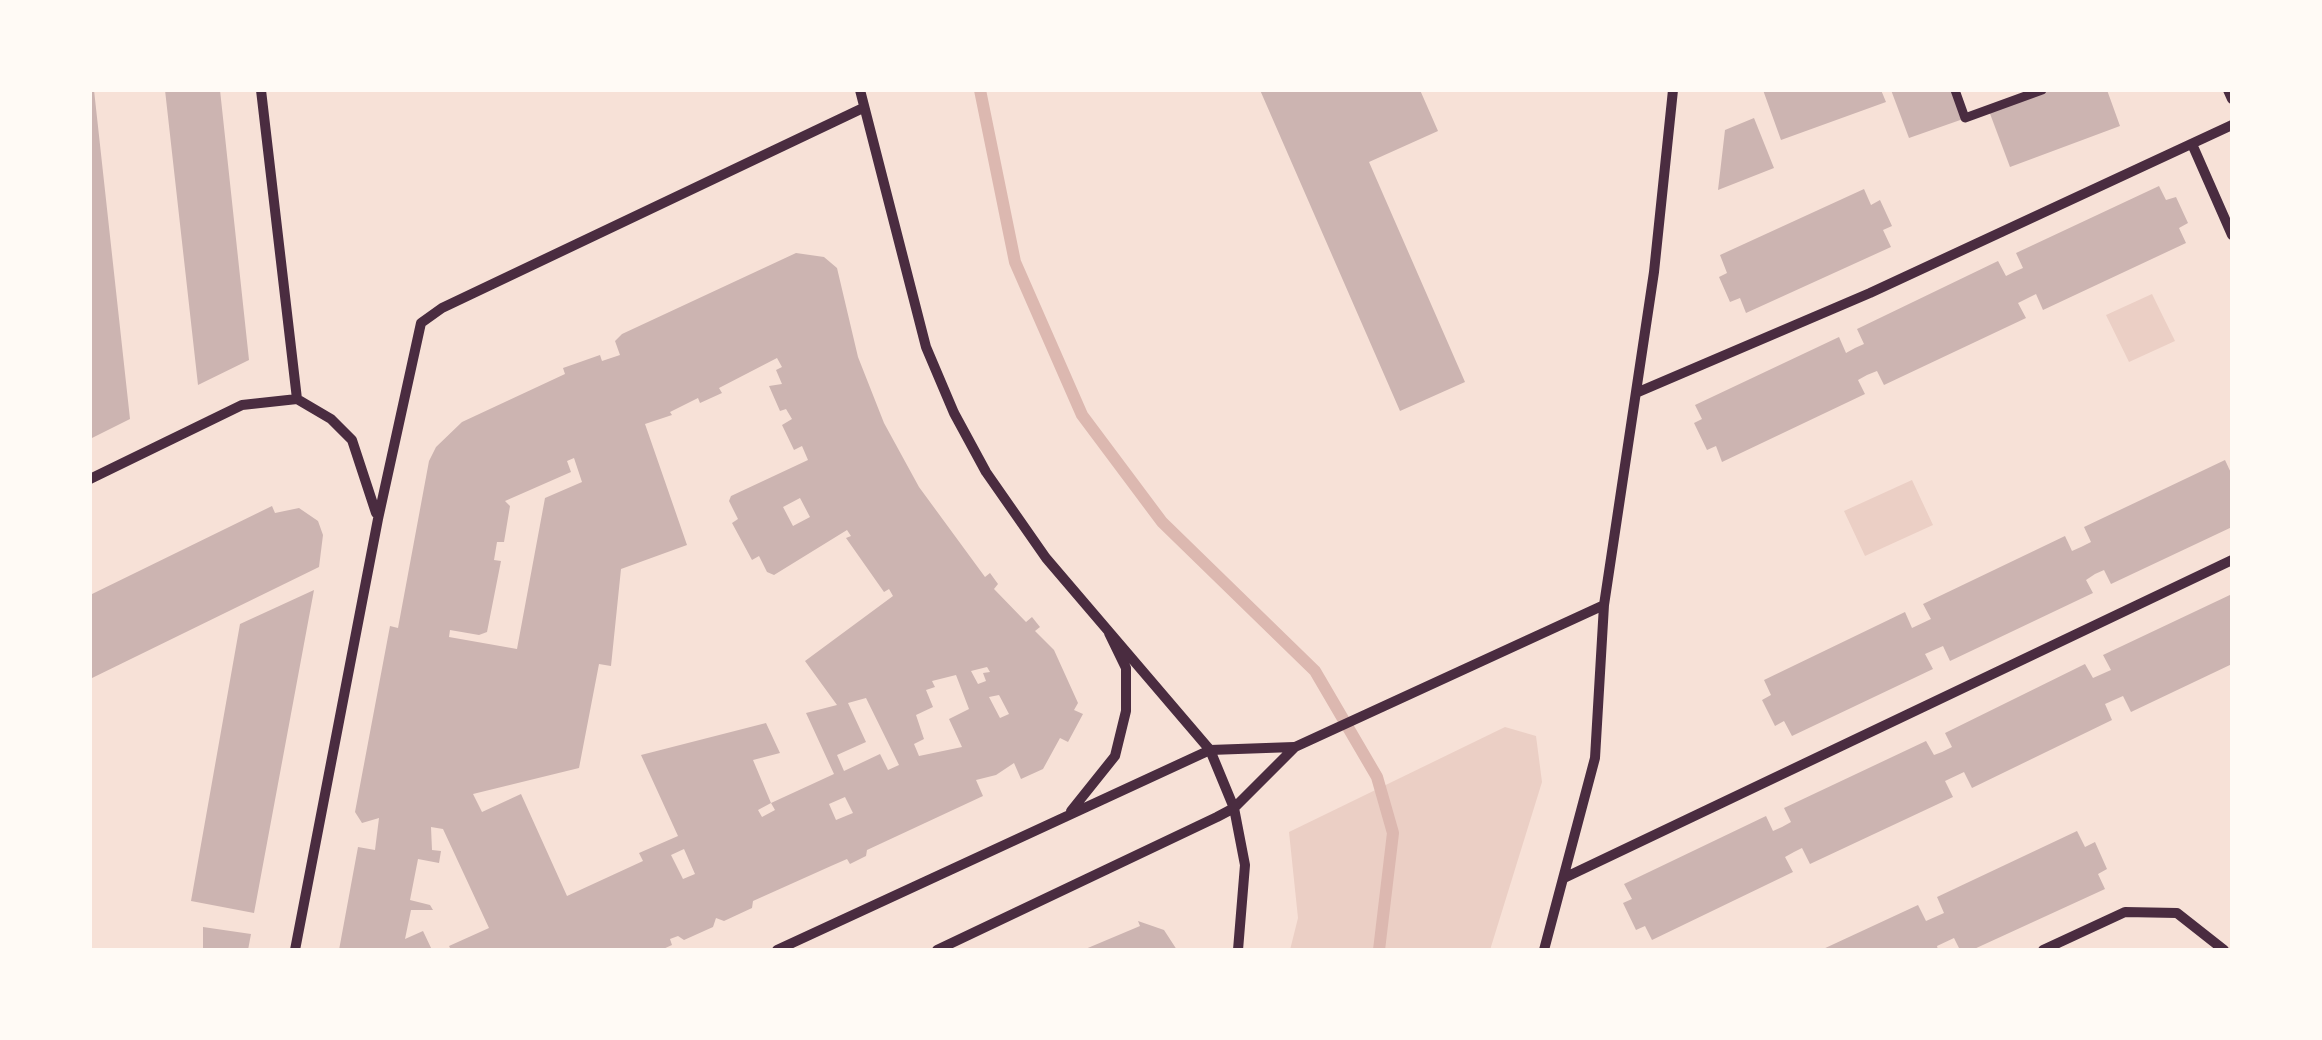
<!DOCTYPE html>
<style>
body{margin:0}
#map{position:relative;width:2322px;height:1040px;overflow:hidden;background:#f7e1d7;font-family:"Source Sans 3",sans-serif}
canvas{display:block}
.frame{position:absolute;inset:0;border:92px solid #fffaf5;pointer-events:none}
</style>
<div id="map">
<canvas width="2322" height="1040"></canvas>
<div class="frame"></div>
</div>
<script>
const g = document.querySelector('canvas').getContext('2d');
g.lineJoin = 'round';
function fill(path, color) { g.fillStyle = color; g.fill(path, 'evenodd'); }
const poly = rows => new Path2D(rows.map(r => 'M' + r).join(''));
function stroke(path, color, width, dash) { g.strokeStyle = color; g.lineWidth = width; g.lineCap = dash ? 'butt' : 'round'; g.setLineDash(dash || []); g.stroke(path); }
const green = poly([
 [2152,294,2175,341,2129,362,2106,315],
 [1912,480,1933,525,1865,556,1844,511],
 [1505,727,1536,736,1542,782,1490,950,1290,950,1298,918,1289,832]
]);
const stream = poly([
 [980,90,1015,262,1082,415,1162,522,1315,671,1377,777,1393,833,1379,950]
]);
const building = poly([
 [90,90,94,90,130,419,90,439],
 [165,90,220,90,249,360,198,385],
 [1260,90,1420,90,1438,131,1369,162,1465,382,1400,411],
 [1763,90,1881,90,1886,102,1781,140],
 [1891,90,1956,90,1966,118,1909,138],
 [2044,90,2107,90,2120,126,2010,167,1989,111],
 [1754,118,1774,168,1718,190,1725,130],
 [2159,186,2166,200,2176,197,2188,223,2179,228,2186,243,2043,310,2036,294,2018,303,2026,318,1884,385,1877,371,1867,375,1858,380,1865,394,1722,462,1716,446,1707,450,1694,423,1702,419,1695,405,1839,337,1846,353,1855,348,1864,344,1857,329,1998,261,2006,276,2014,272,2023,268,2016,253],
 [1864,189,1871,205,1880,200,1892,226,1883,230,1891,247,1746,313,1740,298,1730,302,1719,277,1727,273,1720,255],
 [796,253,824,257,837,268,858,357,884,423,919,487,985,577,990,573,998,584,994,589,1026,622,1032,617,1040,627,1035,631,1054,650,1078,703,1074,710,1083,714,1068,742,1060,738,1043,769,1021,779,1014,763,996,775,976,780,983,796,867,850,866,856,850,864,847,859,831,866,753,901,752,908,724,921,716,918,713,927,684,940,678,936,670,939,672,945,661,950,451,950,449,946,489,928,443,829,431,827,432,850,441,851,439,863,418,859,410,900,430,905,433,910,411,910,405,939,423,931,432,950,339,950,358,847,375,850,379,818,362,823,355,812,390,626,398,628,429,461,436,447,462,422,565,374,563,368,600,355,602,361,620,355,615,341,622,334],
 [777,358,782,367,776,370,782,384,769,386,780,411,786,409,792,419,782,425,794,450,802,446,808,460,731,496,729,501,738,519,732,523,752,560,759,556,767,572,774,575,847,530,851,536,846,538,884,592,889,589,893,596,805,661,837,705,806,713,834,774,771,803,775,810,762,817,758,810,771,803,753,760,780,753,766,723,641,755,678,836,639,853,643,861,567,896,521,794,482,812,473,794,579,768,599,664,611,666,621,569,687,545,645,424,672,415,670,412,698,398,700,403,722,393,719,388],
 [574,458,582,482,545,498,517,649,449,637,450,630,479,635,487,632,501,561,494,560,497,542,504,542,510,506,505,501,571,472,567,461],
 [800,498,810,517,793,526,783,507],
 [987,667,990,672,983,673,986,681,978,684,971,671],
 [956,675,969,709,949,719,962,747,919,756,914,744,924,739,916,715,933,707,926,690,935,687,932,681],
 [999,695,1009,714,1000,718,989,697],
 [866,698,899,765,888,770,880,754,844,771,837,755,866,742,848,703],
 [845,797,853,813,836,820,829,804],
 [684,849,695,874,683,879,671,855],
 [2225,460,2232,475,2232,527,2111,584,2104,570,2095,574,2086,580,2093,593,1950,661,1943,646,1925,654,1933,669,1792,736,1784,721,1775,726,1762,700,1771,695,1764,680,1905,612,1912,628,1931,619,1923,604,2065,536,2072,551,2081,547,2091,542,2084,527],
 [272,506,275,513,299,508,318,521,323,535,319,567,90,679,90,595],
 [314,590,254,913,191,901,240,624],
 [2232,594,2232,664,2131,712,2123,696,2105,704,2112,720,1972,788,1964,772,1945,781,1953,797,1810,864,1802,848,1794,852,1785,857,1793,872,1652,940,1645,926,1636,930,1623,903,1632,899,1624,884,1766,816,1773,831,1782,827,1791,822,1784,808,1926,741,1934,755,1942,752,1952,747,1945,733,2085,664,2093,678,2111,670,2103,655],
 [2077,831,2085,847,2095,842,2107,869,2098,874,2105,889,1972,950,1960,950,1954,938,1937,946,1938,950,1821,950,1918,905,1926,921,1944,913,1937,897],
 [1138,921,1164,930,1177,950,1083,950,1140,926],
 [203,927,251,934,248,950,203,950]
]);
const pedestrian = poly([
 [1955,90,1965,118,2042,90]
]);
const minor = poly([
 [261,90,297,399],
 [860,90,926,347,954,413,986,472,1046,558,1210,750,1234,808,1245,865,1238,950],
 [2228,90,2232,99],
 [2192,144,2232,235],
 [1636,393,1870,293,2232,125],
 [90,479,242,405,297,399,331,419,352,440,376,513],
 [1071,811,1115,756,1126,711,1126,668,1109,633],
 [1564,878,2232,560],
 [295,950,378,519,421,323,442,308,863,108],
 [777,950,1210,750,1294,747],
 [937,950,1217,817,1234,808,1295,747,1604,605],
 [1544,950,1595,758,1604,605,1654,272,1673,90],
 [2043,950,2125,912,2177,913,2224,950]
]);
fill(green, '#ebcfc5');
stroke(stream, '#dcb8b0', 12);
fill(building, '#ccb4b1');
stroke(pedestrian, '#4a2c40', 9);
stroke(minor, '#4a2c40', 10);
</script>
